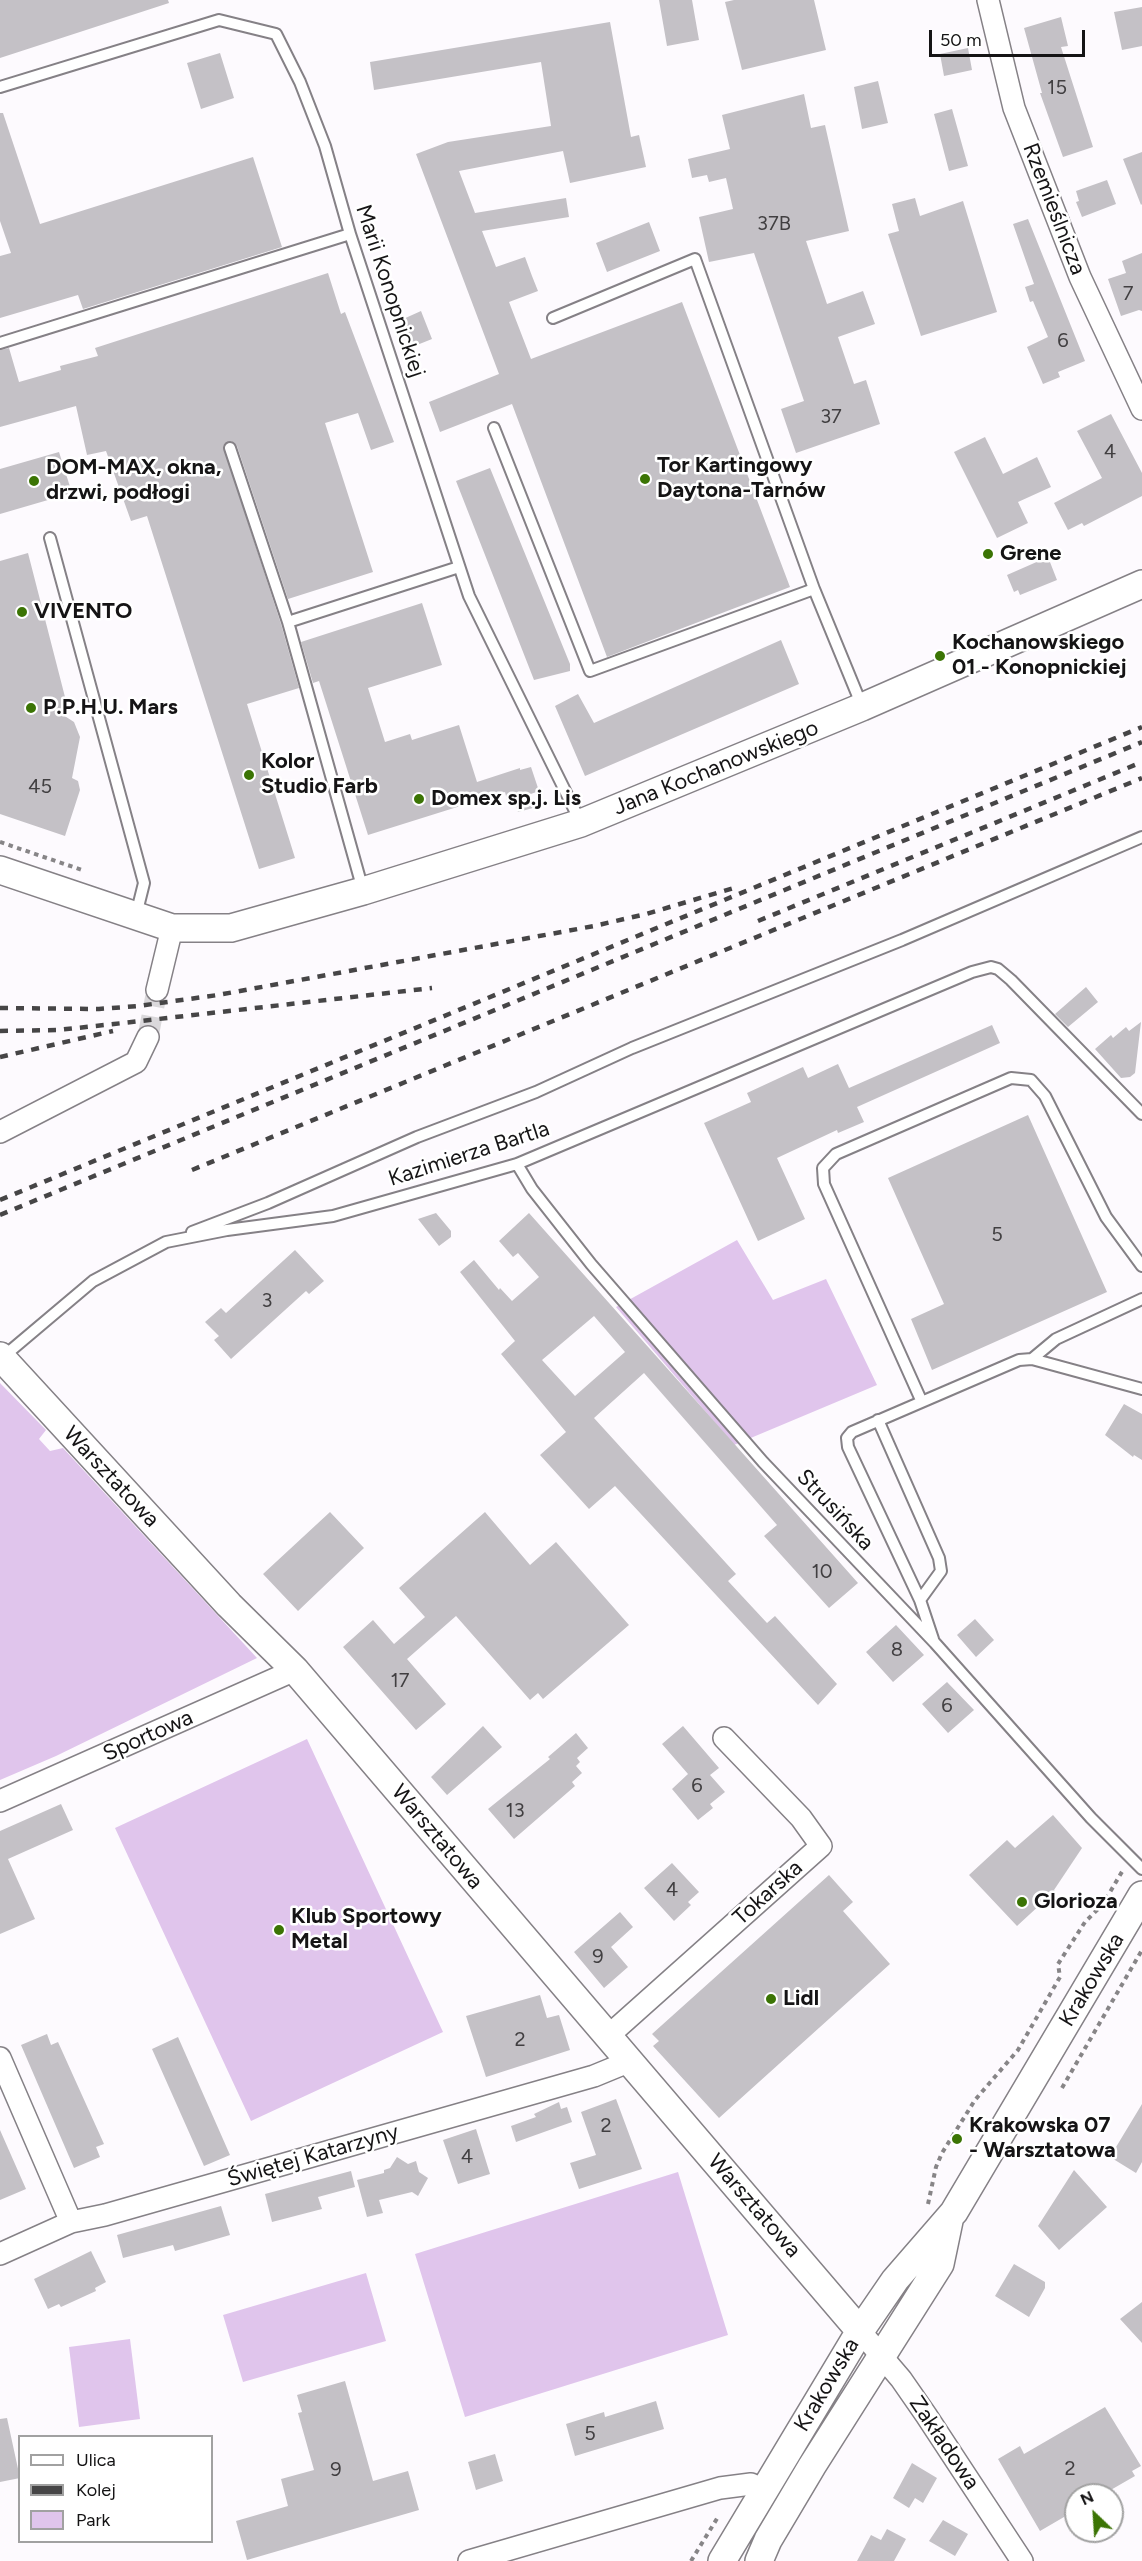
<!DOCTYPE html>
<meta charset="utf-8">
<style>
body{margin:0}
#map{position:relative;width:1142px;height:2561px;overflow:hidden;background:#fdfafe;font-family:Figtree,sans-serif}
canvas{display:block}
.legend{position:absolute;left:18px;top:2435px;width:195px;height:108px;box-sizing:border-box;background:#fff;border:2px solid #a1a1a1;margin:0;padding:8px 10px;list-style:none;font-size:18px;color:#151415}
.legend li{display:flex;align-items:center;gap:12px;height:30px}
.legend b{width:30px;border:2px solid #a1a1a1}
.north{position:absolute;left:1064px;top:2483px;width:60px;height:60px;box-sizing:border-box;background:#fff;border:2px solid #a1a1a1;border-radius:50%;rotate:335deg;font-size:16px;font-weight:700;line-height:24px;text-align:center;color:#151415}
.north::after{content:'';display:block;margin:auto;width:21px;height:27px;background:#3b7404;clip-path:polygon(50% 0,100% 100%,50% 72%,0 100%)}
.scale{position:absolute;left:929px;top:30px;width:156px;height:27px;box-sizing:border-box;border:3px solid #151415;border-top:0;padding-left:8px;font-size:18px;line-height:21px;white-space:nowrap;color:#151415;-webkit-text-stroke:4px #fff;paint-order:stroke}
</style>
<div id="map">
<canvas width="1142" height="2561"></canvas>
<ul class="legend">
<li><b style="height:8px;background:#fff"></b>Ulica</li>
<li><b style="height:8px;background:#464546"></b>Kolej</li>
<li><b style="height:16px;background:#e0c5ec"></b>Park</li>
</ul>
<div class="north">N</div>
<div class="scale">50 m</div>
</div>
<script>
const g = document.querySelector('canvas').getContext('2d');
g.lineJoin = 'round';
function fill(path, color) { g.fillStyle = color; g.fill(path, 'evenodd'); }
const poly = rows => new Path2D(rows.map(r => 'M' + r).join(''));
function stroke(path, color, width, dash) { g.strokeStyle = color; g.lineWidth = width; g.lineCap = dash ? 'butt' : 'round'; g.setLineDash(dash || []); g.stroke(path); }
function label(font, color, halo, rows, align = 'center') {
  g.font = font + ' Figtree,sans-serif'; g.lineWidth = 5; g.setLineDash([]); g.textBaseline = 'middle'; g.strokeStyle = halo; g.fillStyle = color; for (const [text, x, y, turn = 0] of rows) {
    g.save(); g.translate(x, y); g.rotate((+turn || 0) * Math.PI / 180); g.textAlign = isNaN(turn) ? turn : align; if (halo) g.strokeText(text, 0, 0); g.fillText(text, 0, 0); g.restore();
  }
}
const green = poly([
 [737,1240,773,1300,826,1279,877,1385,734,1445,616,1307],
 [0,1383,46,1430,39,1439,50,1451,63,1448,257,1658,56,1756,0,1780],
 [307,1739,443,2032,251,2121,115,1828],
 [678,2172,728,2335,465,2417,415,2254],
 [366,2273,386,2341,243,2382,223,2315],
 [130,2339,140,2419,79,2427,69,2347]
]);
const building = poly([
 [0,0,168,0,169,3,0,58],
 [659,0,692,0,699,40,667,46],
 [734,0,814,0,826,50,742,70,725,2],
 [1142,7,1142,46,1122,50,1114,12],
 [1061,17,1068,46,1061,47,1093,147,1063,157,1040,93,1042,93,1024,28],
 [610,22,631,137,639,135,646,167,570,183,563,151,459,171,475,213,566,198,569,217,482,231,496,267,525,257,532,276,538,291,509,302,531,359,682,302,790,587,607,657,512,404,440,432,429,402,499,374,416,154,448,142,551,126,541,62,374,90,370,62],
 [968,48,972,70,944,76,940,54],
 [220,53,234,98,201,109,187,63],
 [878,81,888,123,862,129,854,87],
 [804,94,811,128,825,125,849,231,806,241,827,304,863,291,875,324,838,337,854,384,866,380,880,424,796,453,781,409,804,401,754,253,709,262,699,217,733,209,726,178,709,182,707,175,692,178,688,159,730,149,722,115],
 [952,109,968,166,949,171,934,114],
 [0,113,3,113,40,224,253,157,282,247,83,309,78,295,0,318,0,256,11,253,0,221],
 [1142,152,1142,204,1141,205,1123,159],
 [1107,180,1116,204,1082,217,1076,202,1079,201,1076,191],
 [915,198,920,216,963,201,997,312,921,336,888,234,899,231,892,204],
 [1028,219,1085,361,1058,372,1060,377,1043,384,1027,347,1048,337,1033,301,1030,302,1025,287,1034,284,1013,224],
 [649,222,660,251,607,272,596,243],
 [1142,253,1142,311,1139,310,1121,316,1108,279,1126,273,1122,261],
 [328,273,341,314,345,312,394,442,371,450,358,413,325,423,373,572,288,599,237,446,231,441,223,446,281,624,299,688,247,704,295,858,259,869,147,516,131,521,106,451,87,455,76,406,0,427,0,350,9,348,19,382,61,370,60,366,98,356,95,348],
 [421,311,432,339,412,347,401,320],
 [1111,414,1142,473,1142,496,1084,526,1082,523,1068,530,1054,503,1102,478,1077,431],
 [985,437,1003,474,1037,457,1051,487,1018,502,1028,523,997,538,954,452],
 [59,452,72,493,0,514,0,469],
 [490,468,570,664,570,671,534,680,456,481],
 [28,553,65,697,60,713,74,722,80,737,72,778,78,781,80,790,65,836,0,814,0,561],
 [1048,557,1057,580,1020,595,1018,590,1014,592,1007,575],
 [422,603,442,665,368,688,385,742,410,734,412,740,459,725,477,782,520,768,520,770,531,767,539,791,528,795,533,808,518,812,513,798,507,800,505,792,368,835,319,681,313,683,301,642],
 [781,640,799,684,585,776,555,706,578,694,594,723],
 [1086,987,1098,1002,1068,1027,1055,1014],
 [1141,1022,1135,1073,1130,1077,1121,1078,1095,1049,1111,1035,1113,1038,1126,1027,1129,1031],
 [992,1025,1000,1043,857,1107,864,1122,838,1133,837,1130,777,1158,805,1219,758,1241,704,1123,751,1102,747,1093,803,1067,808,1078,838,1064,849,1088],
 [1028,1115,1107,1292,932,1370,911,1319,944,1304,888,1178],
 [436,1213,451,1231,451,1237,439,1246,418,1219],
 [529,1213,858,1583,829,1608,764,1536,777,1525,644,1373,594,1418,736,1574,728,1581,767,1623,775,1616,837,1684,818,1705,615,1486,589,1509,540,1455,566,1432,501,1354,515,1341,460,1272,474,1260,499,1290,500,1288,512,1301,539,1277,518,1253,513,1257,499,1241],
 [594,1316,625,1352,575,1396,542,1360],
 [295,1250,324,1281,309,1294,306,1291,231,1359,214,1340,219,1336,205,1322,221,1308,226,1313],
 [1124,1404,1142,1414,1142,1460,1134,1455,1133,1457,1105,1435],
 [330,1512,364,1548,298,1611,263,1574],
 [485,1512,530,1565,556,1542,629,1625,543,1699,538,1693,530,1700,456,1616,407,1659,446,1704,416,1730,343,1647,373,1620,394,1644,425,1617,399,1588],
 [975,1619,994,1640,976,1657,957,1635],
 [896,1625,924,1655,893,1682,866,1652],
 [947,1682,974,1710,948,1733,922,1704],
 [483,1726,502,1747,447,1795,431,1777],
 [683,1726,719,1768,710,1775,725,1792,710,1804,713,1808,698,1820,672,1789,688,1774,662,1744],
 [576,1733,588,1748,577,1758,580,1762,576,1766,582,1773,572,1782,575,1786,514,1839,488,1809,550,1759,548,1757],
 [61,1804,73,1830,8,1859,35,1919,0,1934,0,1831],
 [1053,1815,1082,1848,1054,1890,1055,1891,1017,1926,969,1875,1007,1840,1015,1848],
 [672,1863,699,1892,688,1902,691,1905,674,1921,644,1888],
 [829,1875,853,1902,843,1911,890,1964,719,2118,653,2046,659,2041,652,2034],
 [620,1912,633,1927,611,1947,628,1967,604,1988,574,1952],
 [540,1995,547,2018,559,2015,570,2050,486,2077,466,2016],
 [47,2034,51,2045,58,2042,104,2144,96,2147,100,2157,74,2168,21,2045],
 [178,2037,230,2155,204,2166,152,2049],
 [616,2099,642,2169,579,2189,570,2163,596,2155,581,2112],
 [559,2102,561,2109,567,2107,572,2122,516,2142,511,2126,536,2117,534,2114],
 [1142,2104,1142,2162,1136,2173,1110,2157],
 [476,2129,490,2174,458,2184,443,2140],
 [0,2130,26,2189,0,2200],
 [397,2157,408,2164,416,2161,419,2172,428,2178,418,2196,412,2192,379,2200,383,2213,367,2217,357,2180,384,2173,384,2170,390,2168],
 [1074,2170,1107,2207,1059,2250,1038,2226],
 [351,2171,355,2187,318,2197,322,2209,272,2222,265,2194],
 [221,2206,230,2235,175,2251,173,2245,123,2258,117,2235],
 [91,2251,106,2282,95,2288,96,2291,61,2307,59,2304,48,2309,34,2279],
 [1014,2264,1045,2282,1045,2288,1029,2317,995,2296],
 [1142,2302,1142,2343,1120,2319],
 [345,2381,373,2481,408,2471,419,2510,247,2560,236,2521,288,2506,281,2479,314,2470,298,2413,302,2412,297,2395],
 [656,2401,664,2429,575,2456,566,2424,604,2412,605,2417],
 [1105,2407,1141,2466,1132,2471,1135,2476,1102,2495,1076,2495,1076,2510,1040,2531,998,2459,1020,2446,1024,2454],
 [7,2418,20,2478,0,2482,0,2419],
 [495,2454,503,2481,476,2490,468,2462],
 [912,2463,937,2478,923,2503,915,2498,909,2508,893,2498],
 [943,2520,968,2534,955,2556,929,2541],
 [887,2529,906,2539,894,2561,857,2561,871,2535,881,2540]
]);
const minorTunnel = poly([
 [148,1037,157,990]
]);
const path = poly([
 [0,842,82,870],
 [1062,2088,1142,1950],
 [928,2204,936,2167,942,2153,975,2100,1018,2050,1060,1977,1058,1964,1085,1922,1103,1904,1123,1870],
 [691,2561,718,2517]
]);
const service = poly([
 [0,87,219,20,276,34,300,82,325,146,350,234,469,596,580,821],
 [553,318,695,259,814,589],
 [0,343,350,234],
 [494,428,590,671,814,589,862,706],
 [230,448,288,622,363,890],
 [50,538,144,883,136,915],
 [288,622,459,567],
 [517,1164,532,1189,591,1264,763,1462,935,1643,1091,1818,1142,1869],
 [192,1232,268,1203,417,1137,536,1092,632,1048,902,940,1142,837],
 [3,1357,93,1281,166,1242,227,1230,333,1216,517,1164,972,972,991,967,998,969,1011,980,1142,1114],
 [1032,1359,1056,1339,1142,1299],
 [921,1400,824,1184,823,1168,836,1154,1011,1078,1031,1080,1045,1096,1106,1217,1142,1266],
 [878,1420,939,1558,941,1571,920,1600],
 [933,1639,920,1600,848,1447,847,1438,852,1432,1019,1360,1032,1359,1142,1389]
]);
const minor = poly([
 [988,0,1014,108,1080,277,1142,409],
 [157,990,172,928],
 [0,1132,136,1062,148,1037],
 [0,1801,295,1670],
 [607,2037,821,1846,801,1818,724,1738],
 [0,2058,71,2222],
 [0,2254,71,2222,105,2215,594,2076,628,2062],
 [860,2331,901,2379,926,2415,1022,2561],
 [469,2561,720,2488,751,2484,764,2490]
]);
const tertiary = poly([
 [0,870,172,928,231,928,363,891,581,823,862,707,1142,584],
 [0,1356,229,1605,295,1670,860,2331],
 [722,2561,860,2331,895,2280,954,2212,1142,1895],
 [759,2561,768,2540,812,2466,940,2264,949,2221]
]);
const rail = poly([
 [758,921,1142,762],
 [0,1008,99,1009,138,1006,218,995,594,926,646,914,734,888],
 [0,1031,58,1030,114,1024,432,988],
 [0,1057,113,1031],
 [192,1170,1142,778],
 [0,1200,1142,727],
 [0,1215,1142,742]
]);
const markers = [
 [645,479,6,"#3b7404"],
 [34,481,6,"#3b7404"],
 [988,554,6,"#3b7404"],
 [22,612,6,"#3b7404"],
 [940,656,6,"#3b7404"],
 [31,708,6,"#3b7404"],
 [249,775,6,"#3b7404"],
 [419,799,6,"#3b7404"],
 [1022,1902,6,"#3b7404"],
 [279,1930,6,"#3b7404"],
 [771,1999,6,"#3b7404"],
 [957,2139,6,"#3b7404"]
];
const numberNames = [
 ["15",1057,88],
 ["37B",774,224],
 ["7",1128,294],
 ["6",1063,341],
 ["37",831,417],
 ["4",1110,452],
 ["45",40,787],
 ["5",997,1235],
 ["3",267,1301],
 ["10",822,1572],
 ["8",897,1650],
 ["17",400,1681],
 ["6",947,1706],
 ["6",697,1786],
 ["13",515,1811],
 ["4",672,1890],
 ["9",598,1957],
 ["2",520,2040],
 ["2",606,2126],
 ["4",467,2157],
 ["5",590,2434],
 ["2",1070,2469],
 ["9",336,2470]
];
const streetNames = [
 ["Rzemieślnicza",1054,209,69],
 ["Marii Konopnickiej",390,291,72],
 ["Jana Kochanowskiego",716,768,-22],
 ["Kazimierza Bartla",469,1154,-18],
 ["Warsztatowa",111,1477,47],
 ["Strusińska",835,1510,47],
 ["Sportowa",148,1736,-24],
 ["Warsztatowa",437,1837,50],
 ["Tokarska",768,1893,-42],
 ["Krakowska",1092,1980,-59],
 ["Świętej Katarzyny",313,2156,-16],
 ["Warsztatowa",754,2206,49],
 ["Krakowska",827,2385,-59],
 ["Zakładowa",944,2443,56]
];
const poiNames = [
 ["Tor Kartingowy",657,466],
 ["Daytona-Tarnów",657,491],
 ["DOM-MAX, okna,",46,468],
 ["drzwi, podłogi",46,493],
 ["Grene",1000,554],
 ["VIVENTO",34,612],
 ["Kochanowskiego",952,643],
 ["01 - Konopnickiej",952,668],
 ["P.P.H.U. Mars",43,708],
 ["Kolor",261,762],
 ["Studio Farb",261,787],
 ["Domex sp.j. Lis",431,799],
 ["Glorioza",1034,1902],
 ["Klub Sportowy",291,1917],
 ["Metal",291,1942],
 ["Lidl",783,1999],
 ["Krakowska 07",969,2126],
 ["- Warsztatowa",969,2151]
];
fill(green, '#e0c5ec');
fill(building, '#c4c1c6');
stroke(minorTunnel, '#dad8db', 21, [21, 10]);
stroke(service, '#858186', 14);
stroke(minor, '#858186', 24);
stroke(tertiary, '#858186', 30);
stroke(path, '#878587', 4, [4.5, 4.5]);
stroke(service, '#fff', 10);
stroke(minor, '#fff', 21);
stroke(tertiary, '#fff', 27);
stroke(rail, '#464546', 4.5, [8, 8]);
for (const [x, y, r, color] of markers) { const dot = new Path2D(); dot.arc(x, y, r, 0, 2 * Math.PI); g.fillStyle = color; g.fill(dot); stroke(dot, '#fff', 2); }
label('20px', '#413f41', null, numberNames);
label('22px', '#151415', '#fff', streetNames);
label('bold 22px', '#151415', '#fff', poiNames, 'left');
</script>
